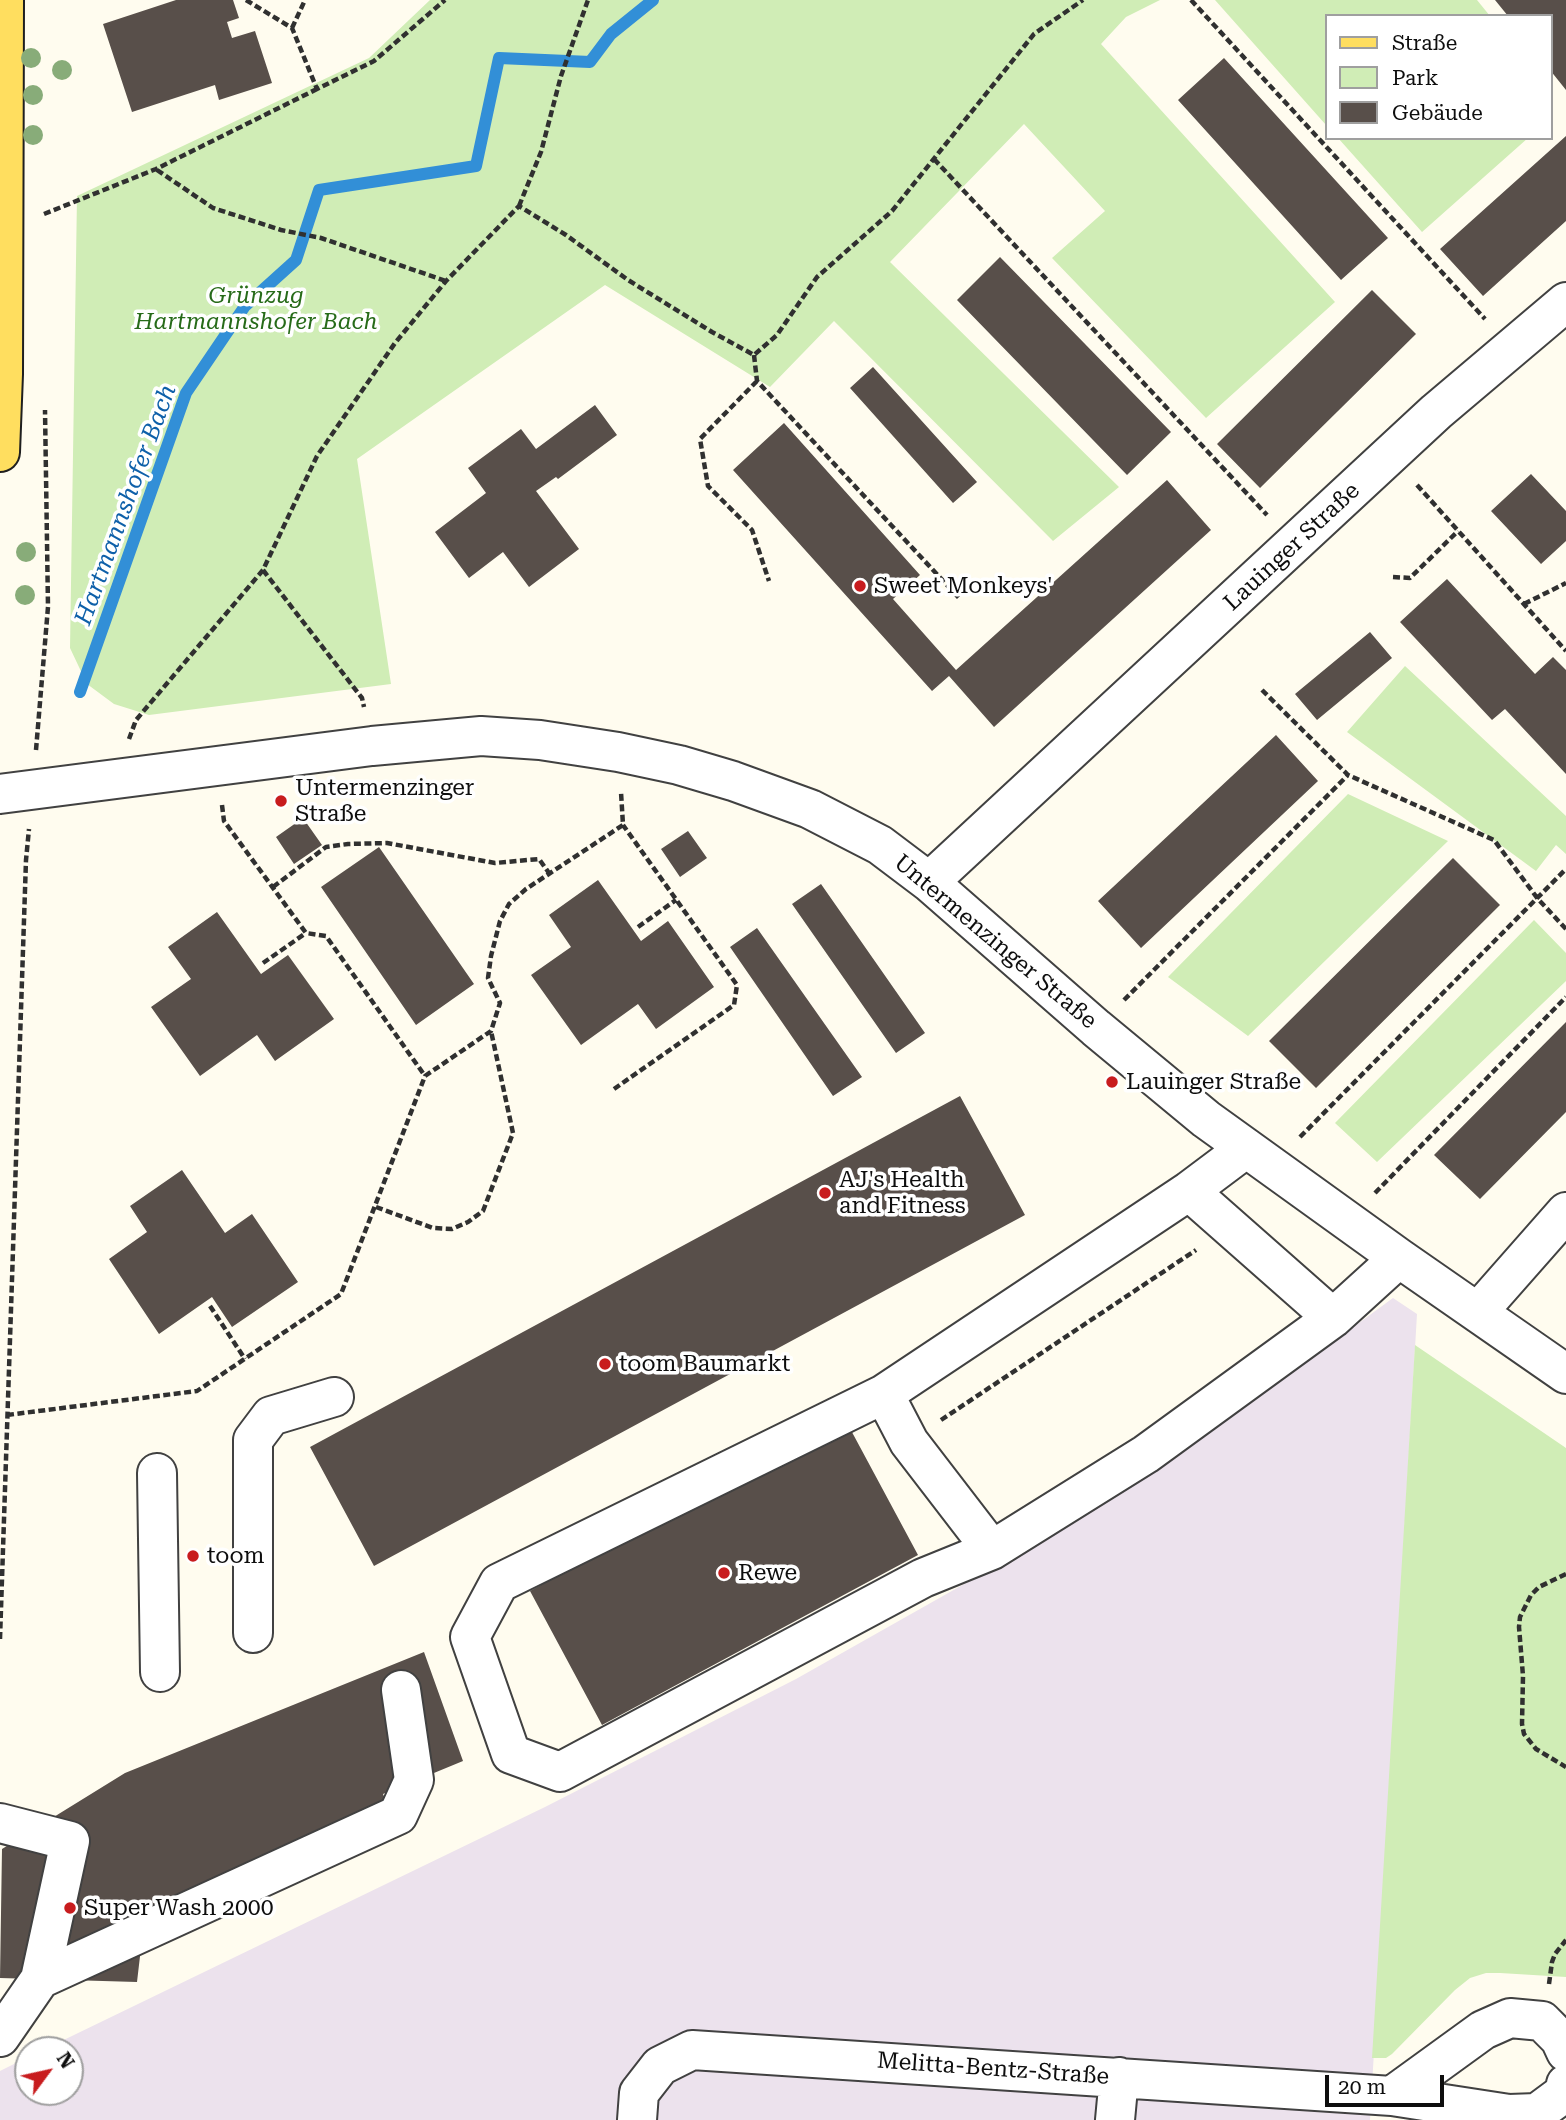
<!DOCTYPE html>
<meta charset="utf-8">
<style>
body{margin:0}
#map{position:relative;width:1566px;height:2120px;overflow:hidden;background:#fffcef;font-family:"Roboto Serif",serif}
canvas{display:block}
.legend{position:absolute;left:1325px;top:14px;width:228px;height:126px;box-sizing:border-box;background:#fff;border:2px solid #9f9f9f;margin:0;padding:9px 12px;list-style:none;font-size:21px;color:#0e0e0e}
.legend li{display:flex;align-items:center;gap:14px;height:35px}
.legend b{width:35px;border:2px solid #9f9f9f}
.north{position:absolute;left:14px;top:2036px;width:70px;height:70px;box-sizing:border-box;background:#fff;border:2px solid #9f9f9f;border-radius:50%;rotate:57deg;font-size:19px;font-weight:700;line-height:28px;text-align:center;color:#0e0e0e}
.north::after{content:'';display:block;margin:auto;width:24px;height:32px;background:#c81c1e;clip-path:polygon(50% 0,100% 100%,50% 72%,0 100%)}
.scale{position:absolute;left:1325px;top:2075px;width:119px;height:32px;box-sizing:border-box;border:4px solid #0e0e0e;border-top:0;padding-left:9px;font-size:21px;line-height:24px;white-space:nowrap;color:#0e0e0e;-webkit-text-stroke:5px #fff;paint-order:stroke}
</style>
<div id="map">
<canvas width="1566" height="2120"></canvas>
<ul class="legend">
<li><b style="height:9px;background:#ffde5f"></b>Straße</li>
<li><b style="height:19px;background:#d0edb6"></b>Park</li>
<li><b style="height:19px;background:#584f4a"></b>Gebäude</li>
</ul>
<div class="north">N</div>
<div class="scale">20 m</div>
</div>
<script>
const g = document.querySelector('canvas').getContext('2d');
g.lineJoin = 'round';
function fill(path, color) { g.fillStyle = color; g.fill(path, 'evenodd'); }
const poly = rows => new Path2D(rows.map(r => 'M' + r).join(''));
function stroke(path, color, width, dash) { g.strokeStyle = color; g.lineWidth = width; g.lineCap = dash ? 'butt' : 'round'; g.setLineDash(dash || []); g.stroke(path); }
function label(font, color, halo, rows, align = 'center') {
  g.font = font + ' "Roboto Serif",serif'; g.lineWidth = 7; g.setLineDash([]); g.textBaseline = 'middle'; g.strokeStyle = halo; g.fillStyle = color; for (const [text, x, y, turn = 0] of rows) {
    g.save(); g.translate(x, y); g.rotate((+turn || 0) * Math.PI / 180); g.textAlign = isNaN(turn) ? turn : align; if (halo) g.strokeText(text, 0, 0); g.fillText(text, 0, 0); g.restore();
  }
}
const industrial = poly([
 [1393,1298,1417,1314,1370,2120,0,2120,0,2071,28,2057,28,2092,70,2092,70,2050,43,2050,545,1807,796,1679,1058,1531,1243,1408]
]);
const green = poly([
 [430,0,1160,0,1126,17,1101,44,1335,302,1206,418,1052,258,1105,211,1024,124,890,262,1119,487,1053,541,834,321,770,387,605,285,357,459,391,684,149,715,114,704,87,684,70,648,77,196,369,58],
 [1215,0,1477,0,1490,16,1326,16,1326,125],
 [1338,138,1528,138,1422,232],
 [1405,666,1566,816,1566,854,1556,845,1536,871,1347,732],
 [1348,794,1448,841,1248,1036,1168,977],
 [1534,920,1566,953,1566,981,1377,1162,1335,1123],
 [1415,1345,1566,1448,1566,1977,1500,1973,1486,1973,1470,1978,1455,1990,1392,2054,1386,2058,1372,2058]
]);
const stream = poly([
 [80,692,186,393,245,306,296,260,319,190,476,166,499,58,590,62,611,34,653,0]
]);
const building = poly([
 [176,0,233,0,239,18,227,22,232,38,255,31,272,83,219,100,215,85,132,112,103,24],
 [1495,0,1566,0,1566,90,1550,70,1550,16,1508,16],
 [1224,58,1388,238,1341,280,1178,100],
 [1566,136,1566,221,1483,296,1440,249],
 [1000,257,1171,432,1127,475,957,300],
 [1372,290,1416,334,1260,488,1217,444],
 [873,367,977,482,953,503,850,388],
 [595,405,617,435,558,479,556,477,536,491,579,549,529,587,503,552,469,578,435,532,486,493,468,468,521,429,536,449],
 [784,423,920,575,893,599,956,670,1167,480,1211,530,994,727,949,676,932,691,733,470],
 [1531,474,1566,511,1566,541,1541,564,1491,511],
 [1447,579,1535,674,1553,657,1566,670,1566,774,1505,709,1492,720,1400,622],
 [1370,632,1392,658,1317,720,1295,694],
 [1276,735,1318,781,1141,948,1098,901],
 [303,818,322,845,294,864,276,837],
 [688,831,707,858,680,877,661,849],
 [379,847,474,984,416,1025,321,887],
 [1453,858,1500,905,1316,1088,1269,1041],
 [598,880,641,941,668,921,714,987,656,1029,638,1004,581,1045,531,975,571,947,549,915],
 [821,884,925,1033,896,1053,792,904],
 [217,912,261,974,288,955,334,1019,275,1061,257,1035,200,1076,151,1007,191,979,168,947],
 [757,928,862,1077,833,1096,730,947],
 [1566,1022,1566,1112,1480,1199,1434,1155],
 [960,1096,1025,1215,374,1566,310,1447],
 [182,1170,225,1233,252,1214,298,1282,232,1327,212,1297,159,1334,109,1259,147,1232,130,1206],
 [846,1421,918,1555,602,1725,530,1591],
 [424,1652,463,1761,383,1794,395,1824,144,1922,137,1982,0,1978,2,1849,125,1773]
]);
const path = poly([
 [246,0,292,28,317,89,374,61,445,0],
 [1191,0,1485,319],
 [292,28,305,0],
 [934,159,1267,515],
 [157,170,213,208,281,230,321,238,446,281],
 [519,206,541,152,561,76,588,0],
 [44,214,156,169,317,89],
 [754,355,757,381,960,599],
 [757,381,700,439,708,486,752,530,769,581],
 [1417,485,1566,651],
 [263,570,362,698,364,707],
 [1393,577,1410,578,1458,531],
 [1524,604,1566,583],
 [1262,690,1348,775,1494,840,1538,899,1566,929],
 [129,739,136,720,263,570,317,456,395,343,446,281,519,206,566,235,628,280,712,332,754,355,777,335,817,277,892,211,1034,34,1083,0],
 [36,750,48,607,45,410],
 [222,805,224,821,306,933,326,936,425,1076],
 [273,887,326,847,348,844,387,843,495,863,539,859,549,873],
 [638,927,676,900],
 [263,963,306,933],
 [1124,1000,1347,776],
 [614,1089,734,1005,737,985,623,825],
 [1300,1137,1566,869],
 [1375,1193,1566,997],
 [376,1207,433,1228,452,1229,468,1222,483,1211,513,1133,491,1031],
 [210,1306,245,1359],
 [7,1415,197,1391,341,1294,425,1076,491,1031,500,1003,488,978,491,956,500,921,509,904,526,889,623,825,621,792],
 [941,1420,1196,1250],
 [1566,1574,1539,1587,1531,1595,1520,1617,1519,1627,1523,1676,1522,1724,1524,1734,1536,1749,1566,1767],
 [0,1639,26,860,29,829],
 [1549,1984,1552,1962,1555,1954,1566,1940]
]);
const minor = poly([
 [0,794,372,746,481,736,540,740,618,752,679,765,733,781,810,809,880,845,929,882,1096,1028,1206,1119,1399,1258,1566,1374],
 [929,882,1436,412,1566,302],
 [1245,1149,1189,1191,884,1394,499,1583,470,1637,511,1754,560,1772,923,1578,992,1550,1146,1454,1333,1318,1399,1258],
 [1189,1191,1333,1318],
 [1478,1312,1566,1212],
 [884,1394,909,1442,992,1550],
 [157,1473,160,1672],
 [253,1633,253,1440,271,1416,334,1397],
 [0,1823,70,1841,40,1979,0,2037],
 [40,1979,398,1815,414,1780,401,1690],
 [1392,2096,1483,2030,1510,2018,1542,2021,1560,2039,1566,2052],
 [637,2120,639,2093,660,2066,692,2050,1392,2096,1509,2114,1537,2113,1564,2093,1566,2084],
 [1115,2120,1119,2077]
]);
const major = poly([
 [0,452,3,374,4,0]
]);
const trees = [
 [31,58],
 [62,70],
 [33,95],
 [33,135],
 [26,552],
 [25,595]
];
const markers = [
 [860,586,7,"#c81c1e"],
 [281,801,7,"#c81c1e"],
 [1112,1082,7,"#c81c1e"],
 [825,1193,7,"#c81c1e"],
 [605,1364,7,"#c81c1e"],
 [193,1556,7,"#c81c1e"],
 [724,1573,7,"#c81c1e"],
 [70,1908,7,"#c81c1e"]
];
const parkNames = [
 ["Grünzug",256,296],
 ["Hartmannshofer Bach",256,322]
];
const streetNames = [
 ["Lauinger Straße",1292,547,-43],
 ["Untermenzinger Straße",995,942,40],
 ["Melitta-Bentz-Straße",993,2069,4]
];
const poiNames = [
 ["Sweet Monkeys'",874,586],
 ["Untermenzinger",295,788],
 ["Straße",295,814],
 ["Lauinger Straße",1126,1082],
 ["AJ's Health",839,1180],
 ["and Fitness",839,1206],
 ["toom Baumarkt",619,1364],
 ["toom",207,1556],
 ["Rewe",738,1573],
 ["Super Wash 2000",84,1908]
];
const waterNames = [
 ["Hartmannshofer Bach",126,505,-70]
];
fill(industrial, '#ece2ed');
fill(green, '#d0edb6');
stroke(stream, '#328fd7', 12);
fill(building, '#584f4a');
stroke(minor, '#414141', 42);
stroke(major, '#1f1f1f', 42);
stroke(path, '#303030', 4.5, [7, 3.5]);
stroke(minor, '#fff', 38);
stroke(major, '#ffde5f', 38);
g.fillStyle = '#88ac79';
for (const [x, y] of trees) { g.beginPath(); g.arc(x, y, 10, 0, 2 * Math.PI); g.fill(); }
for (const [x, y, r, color] of markers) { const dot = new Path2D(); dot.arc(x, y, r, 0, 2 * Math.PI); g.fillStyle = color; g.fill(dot); stroke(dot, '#fff', 2.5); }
label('italic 23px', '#276b19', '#fff', parkNames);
label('23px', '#0e0e0e', '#fff', streetNames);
label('23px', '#0e0e0e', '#fff', poiNames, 'left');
label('italic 24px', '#0e60a9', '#fff', waterNames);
</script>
